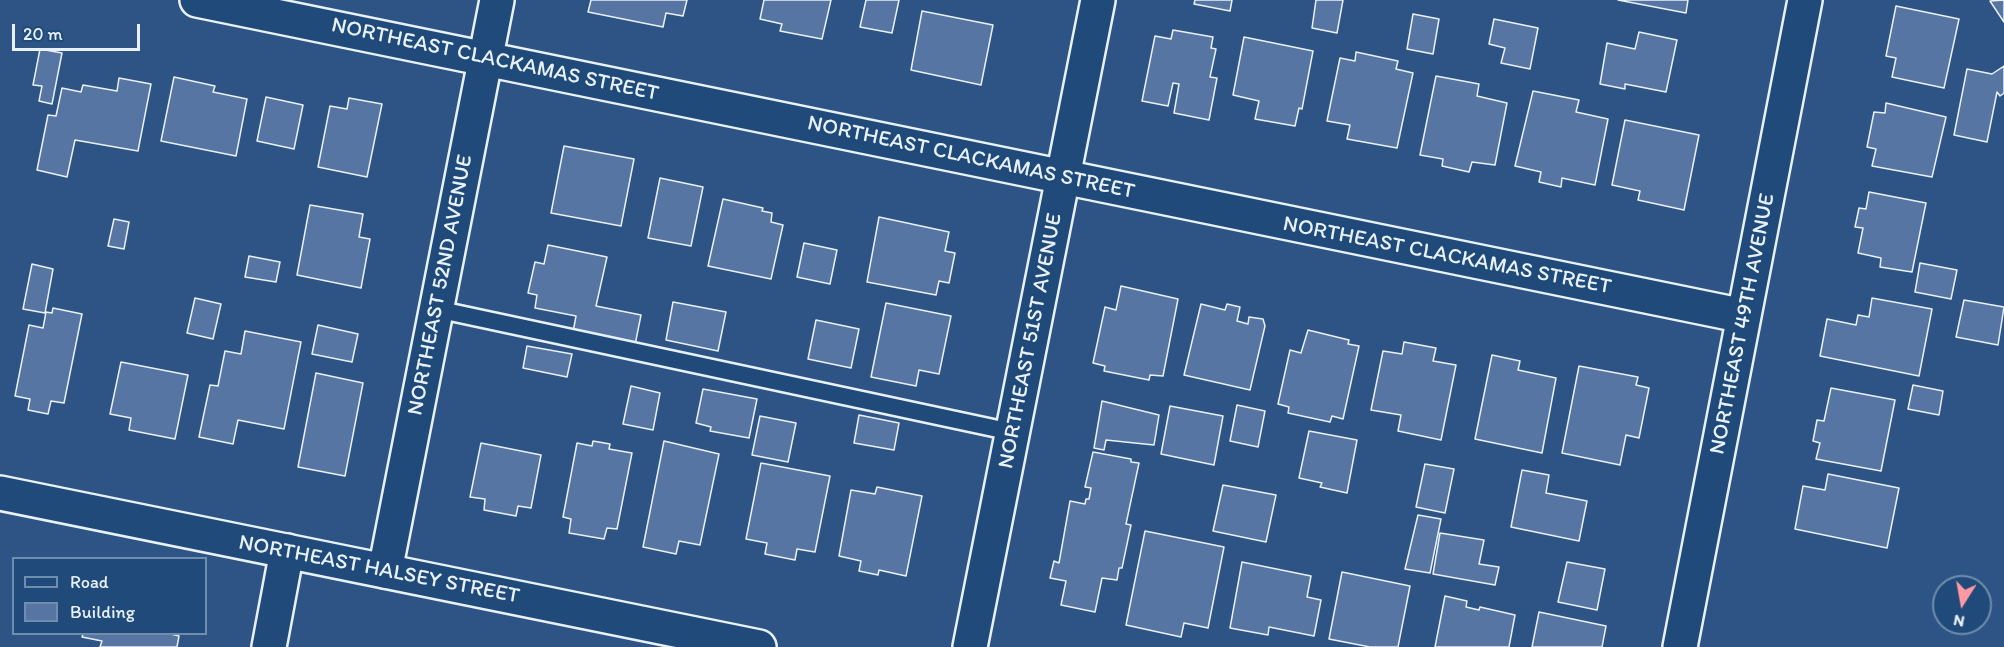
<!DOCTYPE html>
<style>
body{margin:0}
#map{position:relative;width:2004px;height:647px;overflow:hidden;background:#2d5484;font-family:Itim,sans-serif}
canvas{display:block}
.legend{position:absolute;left:12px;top:557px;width:195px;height:78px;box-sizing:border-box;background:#1f4a7a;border:2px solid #6f8dac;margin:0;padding:8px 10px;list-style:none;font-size:18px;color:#e8f1f8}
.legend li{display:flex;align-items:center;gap:12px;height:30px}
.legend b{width:30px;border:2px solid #6f8dac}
.north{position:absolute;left:1932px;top:575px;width:60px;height:60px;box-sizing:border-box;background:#1f4a7a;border:2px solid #6f8dac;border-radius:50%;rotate:191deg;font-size:16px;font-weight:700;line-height:24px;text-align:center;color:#e8f1f8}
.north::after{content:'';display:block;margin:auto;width:21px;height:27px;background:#ff9aa2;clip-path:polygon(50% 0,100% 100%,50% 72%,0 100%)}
.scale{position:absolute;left:12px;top:24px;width:128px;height:27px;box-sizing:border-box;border:3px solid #e8f1f8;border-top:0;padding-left:8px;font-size:18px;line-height:21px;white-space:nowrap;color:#e8f1f8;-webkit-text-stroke:4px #1f4a7a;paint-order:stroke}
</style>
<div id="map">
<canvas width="2004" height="647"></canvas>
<ul class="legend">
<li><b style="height:8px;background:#1f4a7a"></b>Road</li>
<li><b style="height:16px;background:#5775a2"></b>Building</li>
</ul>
<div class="north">N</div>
<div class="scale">20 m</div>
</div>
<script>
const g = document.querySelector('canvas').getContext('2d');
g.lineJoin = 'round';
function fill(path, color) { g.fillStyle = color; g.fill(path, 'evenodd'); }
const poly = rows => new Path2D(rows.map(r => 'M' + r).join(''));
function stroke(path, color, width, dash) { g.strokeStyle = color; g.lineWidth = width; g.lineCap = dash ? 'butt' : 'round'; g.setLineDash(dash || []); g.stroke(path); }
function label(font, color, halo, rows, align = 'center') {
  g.font = font + ' Itim,sans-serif'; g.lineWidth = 4.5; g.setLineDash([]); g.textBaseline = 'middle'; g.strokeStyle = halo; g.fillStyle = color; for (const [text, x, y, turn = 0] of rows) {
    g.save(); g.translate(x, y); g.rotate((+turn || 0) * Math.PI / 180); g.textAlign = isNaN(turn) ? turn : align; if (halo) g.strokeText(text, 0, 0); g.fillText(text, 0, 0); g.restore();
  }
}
const building = poly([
 [591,0,687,0,683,16,666,13,663,27,588,12,591,0],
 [764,0,831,0,822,39,780,31,782,24,760,19,764,0],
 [866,0,899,0,892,33,860,27,866,0],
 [1195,0,1232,0,1230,11,1194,4,1195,0],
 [1316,0,1343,0,1337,33,1312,28,1316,0],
 [1618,0,1688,0,1686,13,1618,0],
 [2004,0,2004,22,1990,1,2004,0],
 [1896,6,1959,19,1944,88,1892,77,1896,58,1886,56,1896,6],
 [922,11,993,25,981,85,911,70,922,11],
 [1413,14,1439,19,1433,54,1407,49,1413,14],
 [1494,19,1538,28,1530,69,1501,63,1505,48,1489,44,1494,19],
 [1173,30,1213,37,1211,48,1216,49,1210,77,1217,78,1209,120,1174,113,1179,84,1173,83,1168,106,1142,101,1155,36,1171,39,1173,30],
 [1639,32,1677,40,1666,92,1625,84,1625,89,1600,84,1607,43,1635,49,1639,32],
 [1244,37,1313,51,1302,109,1299,108,1295,126,1255,119,1259,101,1233,95,1244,37],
 [40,49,62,53,52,104,39,101,42,86,33,85,40,49],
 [1356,52,1398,61,1396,69,1413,73,1397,148,1347,139,1350,125,1327,121,1340,58,1355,61,1356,52],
 [2004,66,2004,93,2000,96,1997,92,1987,142,1954,135,1967,69,1992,74,2004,66],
 [1436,76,1479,84,1477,96,1507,103,1495,165,1472,162,1469,172,1442,166,1443,159,1420,155,1436,76],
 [174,77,215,86,213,92,247,99,236,156,161,141,174,77],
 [119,78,151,84,138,151,75,140,67,177,37,170,48,115,56,116,62,88,81,92,83,85,117,91,119,78],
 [1533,91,1579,100,1576,112,1608,119,1595,185,1562,178,1561,187,1539,182,1541,172,1515,166,1533,91],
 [266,97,303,105,294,149,257,141,266,97],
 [349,98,382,104,367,177,318,167,330,106,347,109,349,98],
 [1886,103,1946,117,1932,177,1872,166,1876,149,1867,147,1874,112,1885,113,1886,103],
 [1625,120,1699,135,1684,210,1638,200,1640,191,1612,185,1625,120],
 [564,146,634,159,621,226,551,213,564,146],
 [660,178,703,187,691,246,648,238,660,178],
 [1869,192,1926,203,1912,272,1880,267,1881,258,1858,253,1863,228,1855,227,1859,208,1866,209,1869,192],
 [723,199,763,208,762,211,772,213,771,222,783,225,771,279,708,266,723,199],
 [310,205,363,214,359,237,370,239,361,288,297,275,310,205],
 [879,217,949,232,945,251,955,253,949,283,939,281,936,295,867,282,879,217],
 [114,219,129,222,124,249,108,246,114,219],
 [804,243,837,250,830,284,797,277,804,243],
 [548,245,607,257,596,306,641,315,635,345,573,332,576,316,535,308,537,295,528,293,535,262,544,264,548,245],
 [249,256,280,262,276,282,245,277,249,256],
 [1920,263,1957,270,1951,299,1915,292,1920,263],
 [32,264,53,269,45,313,23,309,32,264],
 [1121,286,1178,299,1163,376,1150,375,1149,380,1104,371,1105,366,1093,363,1105,307,1116,310,1121,286],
 [195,298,221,304,213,339,187,333,195,298],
 [1872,298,1932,309,1919,376,1820,356,1827,319,1856,325,1858,315,1869,317,1872,298],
 [1964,300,2004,307,1998,345,1956,337,1964,300],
 [673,302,726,312,718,351,666,340,673,302],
 [886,303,951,316,939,374,919,370,916,386,871,377,886,303],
 [1201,304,1225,310,1227,304,1240,307,1237,321,1248,324,1249,317,1263,319,1265,326,1250,390,1184,375,1201,304],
 [53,308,82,314,64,403,51,401,48,414,28,410,30,399,15,396,29,325,43,328,46,312,52,313,53,308],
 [816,320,859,329,851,368,808,359,816,320],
 [318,325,358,334,352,362,312,354,318,325],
 [1308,330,1349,340,1348,344,1359,346,1343,419,1332,416,1330,422,1288,413,1289,407,1278,404,1290,350,1301,353,1308,330],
 [245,331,301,342,284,429,238,420,233,444,199,437,210,385,218,386,225,351,241,354,245,331],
 [1404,342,1436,348,1433,361,1456,365,1441,440,1398,431,1401,415,1371,410,1383,351,1402,354,1404,342],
 [527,346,572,354,567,377,523,368,527,346],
 [1492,355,1520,361,1518,370,1556,378,1542,453,1475,439,1492,355],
 [121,362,188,375,175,439,129,430,131,418,110,414,121,362],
 [1579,366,1638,377,1636,385,1649,388,1639,438,1626,435,1620,465,1562,453,1579,366],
 [316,373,363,383,345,476,298,467,316,373],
 [1913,385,1943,391,1939,415,1908,409,1913,385],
 [631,386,660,393,653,430,623,424,631,386],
 [1831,388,1895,400,1881,471,1816,459,1820,443,1813,441,1817,420,1824,421,1831,388],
 [703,389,757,399,749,438,710,431,711,427,696,423,703,389],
 [1102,401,1159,415,1154,445,1106,440,1104,450,1094,448,1102,401],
 [1237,405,1265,411,1258,447,1230,441,1237,405],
 [1170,406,1223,416,1214,465,1161,454,1170,406],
 [859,415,899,423,894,450,854,443,859,415],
 [760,416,796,423,788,462,752,455,760,416],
 [1309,431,1357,440,1347,493,1320,487,1322,483,1299,478,1309,431],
 [593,441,610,444,609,449,632,453,617,529,607,528,604,539,569,533,571,519,563,517,577,443,592,446,593,441],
 [664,441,719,454,700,545,679,541,676,554,643,547,664,441],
 [481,443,541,455,531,508,518,506,516,516,484,510,485,499,470,497,481,443],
 [1093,452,1131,459,1131,462,1139,463,1126,524,1131,525,1122,568,1119,568,1117,580,1102,578,1095,612,1061,605,1066,581,1050,578,1054,561,1059,563,1070,501,1085,504,1086,499,1089,499,1091,488,1085,487,1093,452],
 [761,463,830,476,815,552,797,549,795,560,765,554,767,543,746,539,761,463],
 [1425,464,1454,469,1445,513,1416,507,1425,464],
 [1522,470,1549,475,1546,493,1587,501,1579,541,1511,527,1522,470],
 [1828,474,1899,488,1887,548,1795,529,1803,486,1825,490,1828,474],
 [1223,485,1276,495,1266,542,1213,531,1223,485],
 [877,487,922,496,906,576,879,570,878,575,859,571,861,561,839,556,851,490,875,494,877,487],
 [1418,515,1441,519,1430,573,1405,569,1418,515],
 [1145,531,1224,547,1208,628,1184,623,1181,637,1126,625,1145,531],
 [1440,533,1484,540,1479,564,1499,567,1495,585,1433,574,1440,533],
 [1242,562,1311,576,1307,597,1321,600,1314,636,1269,627,1268,635,1230,628,1242,562],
 [1567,562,1605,569,1597,610,1558,602,1567,562],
 [1342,572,1410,586,1398,647,1370,647,1329,639,1342,572],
 [1445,596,1467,601,1466,607,1479,610,1480,607,1515,615,1509,647,1435,647,1445,596],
 [1539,612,1606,626,1602,647,1532,647,1539,612],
 [83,634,171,634,179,636,177,647,100,647,102,641,82,637,83,634]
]);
const lane = poly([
 [436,309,1012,432]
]);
const street = poly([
 [197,0,1744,316],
 [385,571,497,0],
 [269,647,287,551],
 [970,647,1098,0],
 [1680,647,1805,0]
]);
const secondary = poly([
 [0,493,759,647]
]);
const streetNames = [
 ["NORTHEAST CLACKAMAS STREET",495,60,12],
 ["NORTHEAST CLACKAMAS STREET",971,158,12],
 ["NORTHEAST CLACKAMAS STREET",1447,256,11],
 ["NORTHEAST 52ND AVENUE",441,285,-79],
 ["NORTHEAST 49TH AVENUE",1743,324,-79],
 ["NORTHEAST 51ST AVENUE",1031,341,-79],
 ["NORTHEAST HALSEY STREET",379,570,11]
];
fill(building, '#5775a2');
stroke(building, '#e8f1f8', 1.5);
stroke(lane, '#e8f1f8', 21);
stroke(street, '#e8f1f8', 38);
stroke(secondary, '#e8f1f8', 38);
stroke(lane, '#1f4a7a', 16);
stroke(street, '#1f4a7a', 33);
stroke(secondary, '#1f4a7a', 33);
label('22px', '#e8f1f8', '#1f4a7a', streetNames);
</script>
